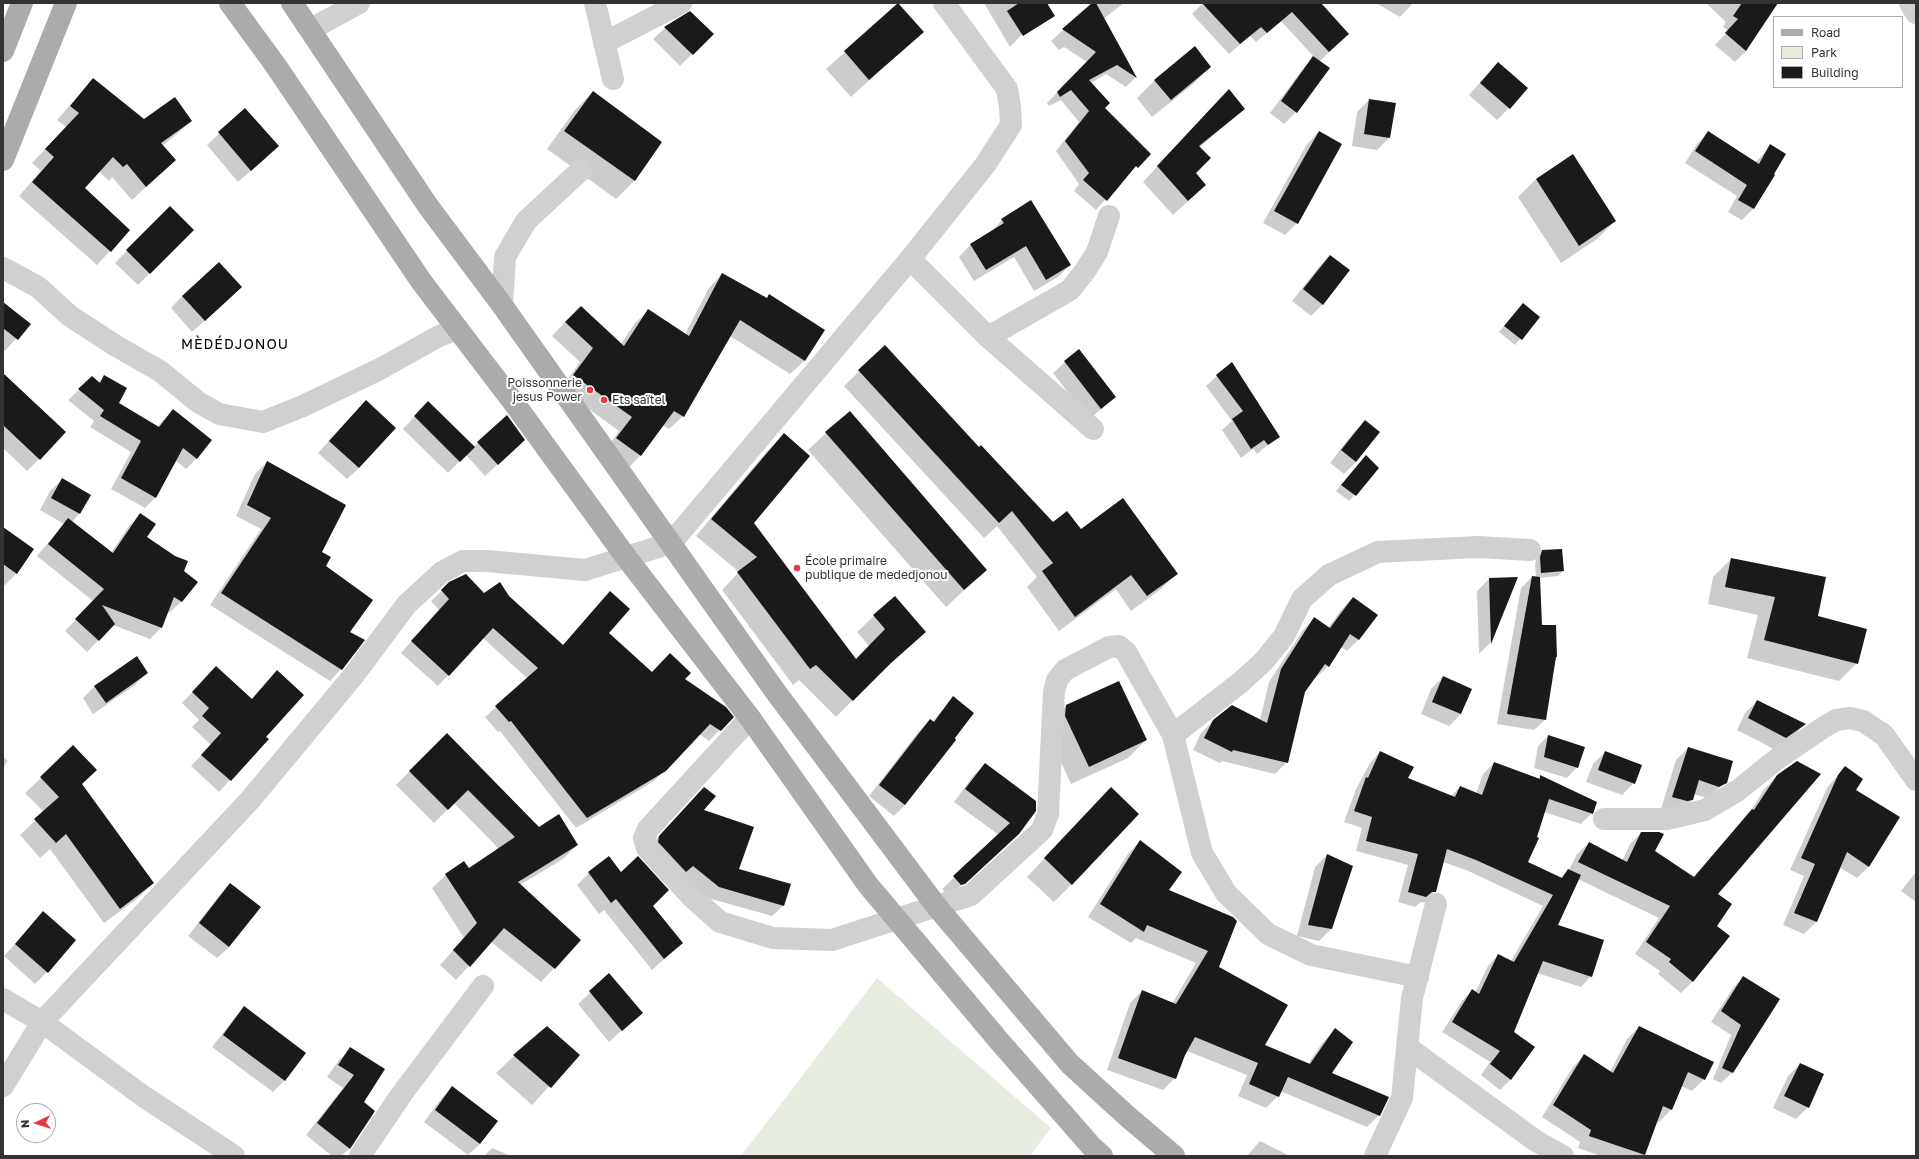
<!DOCTYPE html>
<meta charset="utf-8">
<style>
body{margin:0}
#map{position:relative;width:1919px;height:1159px;overflow:hidden;background:#fff;font-family:"Golos Text",sans-serif}
canvas{display:block}
.frame{position:absolute;inset:0;border:4px solid #333;pointer-events:none}
.legend{position:absolute;left:1773px;top:16px;width:130px;height:72px;box-sizing:border-box;background:#fff;border:1px solid #adadad;margin:0;padding:5px 7px;list-style:none;font-size:12px;color:#333}
.legend li{display:flex;align-items:center;gap:8px;height:20px}
.legend b{width:20px;border:1px solid #adadad}
.north{position:absolute;left:16px;top:1103px;width:40px;height:40px;box-sizing:border-box;background:#fff;border:1px solid #adadad;border-radius:50%;rotate:266deg;font-size:11px;font-weight:700;line-height:16px;text-align:center;color:#333}
.north::after{content:'';display:block;margin:auto;width:14px;height:18px;background:#e63946;clip-path:polygon(50% 0,100% 100%,50% 72%,0 100%)}
</style>
<div id="map">
<canvas width="1919" height="1159"></canvas>
<div class="frame"></div>
<ul class="legend">
<li><b style="height:5px;background:#ababab"></b>Road</li>
<li><b style="height:11px;background:#e6ecdf"></b>Park</li>
<li><b style="height:11px;background:#1a1a1a"></b>Building</li>
</ul>
<div class="north">N</div>
</div>
<script>
const g = document.querySelector('canvas').getContext('2d');
g.lineJoin = 'round';
function fill(path, color) { g.fillStyle = color; g.fill(path, 'evenodd'); }
const poly = rows => new Path2D(rows.map(r => 'M' + r).join(''));
function stroke(path, color, width, dash) { g.strokeStyle = color; g.lineWidth = width; g.lineCap = dash ? 'butt' : 'round'; g.setLineDash(dash || []); g.stroke(path); }
function label(font, color, halo, rows, align = 'center') {
  g.font = font + ' "Golos Text",sans-serif'; g.lineWidth = 4; g.setLineDash([]); g.textBaseline = 'middle'; g.strokeStyle = halo; g.fillStyle = color; for (const [text, x, y, turn = 0] of rows) {
    g.save(); g.translate(x, y); g.rotate((+turn || 0) * Math.PI / 180); g.textAlign = isNaN(turn) ? turn : align; if (halo) g.strokeText(text, 0, 0); g.fillText(text, 0, 0); g.restore();
  }
}
const green = poly([
 [877,978,1051,1128,1030,1156,741,1156]
]);
const shadow = poly([
 [984,3,1046,3,1048,7,1010,47],
 [1093,3,1124,3,1103,19,1136,77,1126,87,1106,74,1091,83,1104,109,1150,154,1126,176,1096,210,1074,191,1079,184,1056,151,1079,122,1061,100,1049,106,1047,103,1087,62,1064,47,1059,50,1051,41],
 [1203,3,1320,3,1337,44,1319,62,1296,112,1284,124,1270,113,1302,70,1314,57,1281,21,1256,42,1250,36,1229,54,1192,14],
 [1376,3,1413,3,1400,17],
 [1706,3,1771,3,1775,6,1746,51,1735,62,1715,45,1728,31,1723,27,1726,22],
 [898,4,922,32,851,97,826,69],
 [665,28,712,34,680,66,653,39],
 [1210,67,1192,85,1152,117,1137,98,1155,80],
 [1487,75,1509,108,1497,120,1469,95],
 [93,79,144,120,191,121,177,134,162,146,175,160,132,200,112,177,109,181,99,171,83,188,110,251,97,265,19,196,41,171,32,163,66,127,57,120],
 [593,92,661,142,634,181,616,199,547,149,575,110],
 [1369,100,1389,138,1377,150,1352,146,1357,112],
 [1214,105,1244,108,1199,148,1195,173,1205,185,1173,215,1143,182],
 [245,109,266,158,238,182,207,145],
 [1319,132,1297,223,1285,235,1263,223,1307,144],
 [1708,133,1755,163,1770,146,1774,175,1753,209,1742,220,1728,212,1737,196,1685,163,1697,144],
 [1573,155,1615,221,1597,239,1561,263,1518,197,1536,179],
 [170,207,193,230,138,285,115,263],
 [1002,220,1070,265,1058,277,1034,291,1014,257,974,281,959,257,970,245,991,232],
 [1330,256,1323,304,1311,316,1292,301,1318,268],
 [722,274,766,299,769,296,823,330,804,361,790,374,730,336,683,416,669,429,662,425,640,456,627,469,604,452,619,431,561,389,580,362,552,336,567,320,621,344,635,323,649,310,685,334,709,288],
 [182,296,229,299,192,332,171,308],
 [3,303,29,324,5,351,3,349],
 [1518,310,1539,317,1515,345,1499,332],
 [885,347,979,449,1053,524,1081,531,1176,574,1161,589,1131,611,1116,589,1059,631,1027,587,1037,577,997,526,984,538,844,386],
 [1065,362,1114,397,1089,420,1053,373],
 [3,374,39,459,27,471,3,448],
 [1217,376,1278,436,1257,454,1253,449,1241,458,1222,430,1232,421,1206,386],
 [104,377,118,403,157,427,173,410,197,458,186,469,175,460,156,497,145,508,111,489,131,452,90,427,94,421,68,400,92,378,98,383],
 [354,413,359,468,347,479,318,453],
 [417,414,473,447,478,443,512,451,485,476,466,455,448,473,403,429],
 [1365,421,1379,432,1356,462,1344,474,1330,463,1353,433],
 [826,433,986,570,946,607,808,450],
 [784,435,753,523,856,660,869,646,857,632,874,616,925,632,877,676,836,717,799,680,793,685,722,590,739,572,696,536,767,451],
 [1366,456,1378,468,1349,501,1336,491],
 [267,462,320,553,349,632,341,669,330,681,210,605,261,529,236,516,255,474],
 [62,480,90,495,79,514,72,522,111,553,129,526,140,515,146,538,196,582,181,602,169,613,168,612,161,628,150,639,113,625,87,652,65,631,93,601,37,556,64,524,40,510,50,491],
 [3,528,17,573,3,587],
 [1543,551,1563,571,1558,576,1539,578,1541,626,1554,658,1545,720,1534,730,1497,724,1521,588,1532,577,1536,578,1535,564,1537,557],
 [1731,559,1816,617,1857,663,1839,681,1747,658,1758,615,1708,604,1713,577],
 [1517,578,1490,643,1479,654,1477,591,1489,579],
 [450,583,484,595,509,597,563,645,607,633,652,673,684,679,732,717,709,741,699,734,654,781,576,828,500,731,498,732,485,717,528,679,483,638,438,686,401,653,439,610,431,601],
 [1353,598,1358,640,1347,651,1341,647,1328,666,1316,678,1315,677,1304,691,1287,762,1275,774,1222,761,1220,763,1193,750,1201,733,1213,721,1260,720,1269,682,1303,630,1315,618,1328,628,1341,610],
 [147,673,135,685,93,714,83,698,95,686],
 [1443,677,1461,714,1449,726,1421,714,1431,689],
 [205,679,251,700,266,683,265,737,267,739,219,792,191,766,211,745,192,727,199,720,182,703],
 [953,698,953,739,955,740,905,805,894,816,869,796,919,731,930,720,932,722],
 [1757,701,1804,725,1793,736,1774,749,1737,730,1745,713],
 [1066,706,1146,740,1128,758,1071,784,1048,734,1048,724],
 [447,734,538,828,577,845,563,859,520,885,580,940,541,982,491,942,456,980,440,965,464,938,432,888,446,875,469,870,499,849,454,803,434,823,396,785],
 [1548,736,1577,767,1567,778,1534,768,1538,746],
 [1688,748,1726,782,1707,798,1694,794,1692,800,1680,812,1661,809,1676,760],
 [1380,752,1407,779,1451,796,1460,787,1476,794,1483,774,1494,763,1537,779,1541,776,1592,813,1581,824,1544,812,1527,863,1560,878,1569,870,1577,854,1589,843,1622,861,1630,844,1642,832,1654,851,1693,878,1750,812,1765,788,1778,776,1717,894,1716,926,1693,981,1681,993,1658,974,1660,971,1635,954,1659,918,1578,879,1556,926,1591,976,1581,987,1537,973,1513,1032,1511,1079,1500,1090,1481,1075,1490,1062,1442,1032,1462,1001,1472,991,1475,993,1488,966,1498,955,1511,961,1543,906,1466,870,1443,862,1435,891,1425,902,1421,902,1415,907,1398,902,1408,865,1356,851,1362,828,1344,822,1356,789,1370,763],
 [1605,752,1634,783,1622,795,1586,782,1593,764],
 [3,757,8,761,3,767],
 [985,764,1035,811,1006,846,949,896,942,889,999,835,954,802,973,776],
 [1845,767,1854,790,1869,866,1857,878,1839,867,1816,922,1804,934,1783,925,1804,876,1790,870,1827,788],
 [41,778,81,784,153,883,137,899,104,923,50,849,40,858,20,835,44,812,25,793],
 [704,788,703,811,738,869,783,906,772,916,708,898,648,848],
 [1093,807,1072,884,1054,902,1027,877],
 [1140,841,1167,891,1232,918,1217,967,1264,1045,1308,1064,1323,1042,1335,1030,1330,1073,1379,1115,1367,1127,1280,1091,1278,1096,1266,1108,1238,1096,1247,1075,1187,1051,1175,1078,1163,1090,1107,1070,1130,1003,1142,991,1172,1004,1196,963,1136,938,1131,943,1088,917,1128,854],
 [1327,855,1331,929,1319,941,1297,936,1315,867],
 [1916,872,1916,902,1901,891],
 [589,873,621,874,652,906,682,943,652,970,604,910,599,914,577,885],
 [230,884,229,947,217,958,188,936,219,896],
 [43,913,47,972,35,984,4,956],
 [609,975,641,1013,609,1042,578,1004],
 [1743,977,1778,999,1732,1073,1721,1083,1713,1079,1731,1035,1711,1022,1733,988],
 [244,1008,284,1081,273,1092,212,1047,233,1020],
 [1639,1027,1704,1079,1692,1091,1681,1086,1671,1110,1659,1122,1656,1121,1643,1156,1601,1156,1578,1148,1580,1142,1542,1117,1573,1067,1585,1055,1610,1072,1627,1039],
 [351,1048,362,1102,374,1111,349,1149,341,1156,332,1156,306,1135,343,1088,327,1077,339,1060],
 [578,1055,532,1105,496,1073,514,1056],
 [1800,1064,1808,1107,1796,1119,1773,1108,1788,1076],
 [452,1087,480,1144,468,1155,424,1122,441,1099],
 [1260,1141,1290,1156,1247,1156],
 [492,1148,511,1156,484,1156]
]);
const building = poly([
 [898,3,924,32,869,80,844,51],
 [1019,3,1047,3,1055,16,1023,36,1007,11],
 [1092,3,1096,3,1137,78,1117,65,1089,80,1110,103,1105,108,1151,154,1138,168,1136,166,1107,201,1083,180,1089,173,1065,141,1089,111,1071,90,1060,97,1057,92,1096,52,1062,29],
 [1202,3,1321,3,1349,34,1329,52,1292,12,1267,33,1261,27,1240,44],
 [1742,3,1778,3,1746,51,1725,33,1738,19,1733,16],
 [690,11,714,34,693,55,664,27],
 [1195,46,1211,67,1171,100,1154,80],
 [1313,56,1330,68,1297,113,1281,101],
 [1498,62,1528,88,1510,109,1480,83],
 [93,78,144,119,175,97,192,121,161,143,176,160,146,187,127,164,123,167,113,157,85,188,130,230,111,252,32,182,54,157,45,149,79,113,70,106],
 [1229,89,1245,109,1199,146,1211,158,1196,173,1206,185,1188,201,1157,166],
 [593,91,662,142,635,181,564,131],
 [1369,99,1396,103,1390,138,1364,134],
 [245,108,279,146,251,171,218,132],
 [1319,131,1342,144,1298,224,1274,211],
 [1708,131,1759,164,1770,144,1786,154,1774,174,1775,175,1754,209,1738,200,1747,185,1695,151],
 [1573,154,1616,221,1579,246,1536,179],
 [1031,200,1071,265,1046,280,1026,246,986,270,970,244,1004,223,1001,219],
 [170,206,194,230,150,274,126,250],
 [1330,255,1350,270,1323,305,1303,289],
 [219,262,242,287,205,321,182,296],
 [722,273,767,298,769,294,825,330,805,361,740,320,684,417,674,411,641,456,616,438,632,417,573,375,593,348,565,322,581,306,624,346,648,309,689,336],
 [3,302,31,324,18,340,3,328],
 [1523,303,1540,317,1522,340,1504,326],
 [885,345,979,447,981,445,1053,522,1067,511,1081,529,1123,498,1178,574,1147,596,1131,575,1075,617,1042,571,1053,563,1012,511,999,523,858,370],
 [1079,349,1116,397,1101,409,1064,361],
 [1232,362,1280,437,1268,445,1264,440,1251,449,1232,419,1243,411,1216,375],
 [3,373,66,432,40,460,3,425],
 [104,375,127,388,119,403,159,427,173,409,212,440,197,459,183,448,156,498,121,478,141,441,100,416,104,410,78,389,92,376,100,383],
 [366,400,396,428,359,468,329,441],
 [428,401,475,447,460,462,414,416],
 [850,411,987,570,964,590,825,432],
 [507,415,525,440,498,465,477,442],
 [1365,420,1380,432,1356,462,1341,450],
 [784,433,810,456,754,523,856,659,885,629,873,615,895,596,926,632,891,663,853,701,816,665,810,669,737,572,757,557,711,519],
 [1366,455,1379,468,1356,496,1341,485],
 [267,461,346,505,322,552,331,557,326,566,373,600,350,632,365,640,342,670,221,593,271,518,247,505],
 [62,478,91,495,80,514,51,498],
 [140,513,156,524,147,537,175,556,188,561,184,571,198,582,182,602,174,597,162,628,102,605,115,624,99,641,75,619,104,589,48,544,68,518,113,553],
 [3,527,34,549,17,574,3,564],
 [1562,549,1564,571,1541,573,1540,557,1542,550],
 [1731,558,1826,577,1818,616,1867,629,1858,664,1764,640,1775,597,1725,587],
 [466,574,484,593,500,582,509,596,563,645,610,591,630,609,609,633,652,672,670,653,691,673,685,679,726,707,734,717,721,731,710,724,666,771,587,818,511,721,509,722,495,706,538,668,493,628,449,676,411,641,449,599,441,590,449,582],
 [1532,576,1540,577,1542,625,1556,625,1557,657,1556,657,1546,720,1507,714],
 [1518,577,1491,644,1489,578],
 [1353,597,1378,615,1359,640,1350,634,1329,667,1325,664,1305,692,1288,763,1233,750,1232,752,1204,738,1213,720,1232,705,1267,723,1281,669,1314,617,1330,628],
 [137,656,148,673,106,703,94,686],
 [216,666,252,699,277,670,304,695,266,737,269,739,231,781,201,755,221,733,202,716,209,708,192,692],
 [1443,676,1472,689,1461,714,1432,702],
 [1119,681,1147,740,1089,767,1065,716,1066,705],
 [953,696,974,713,955,738,956,740,905,805,879,785,930,719,934,722],
 [1757,700,1806,724,1786,738,1748,718],
 [447,733,539,827,559,814,578,845,518,882,581,940,555,969,504,928,470,967,453,950,477,923,445,874,464,861,469,868,515,837,468,790,448,810,409,771],
 [1548,735,1585,747,1578,768,1544,757],
 [73,745,97,770,82,784,154,883,120,909,66,834,56,843,34,819,59,797,40,777],
 [1688,747,1733,761,1727,783,1719,787,1699,780,1693,800,1687,801,1672,797],
 [1380,751,1414,767,1408,778,1455,797,1460,786,1482,795,1494,762,1540,779,1540,775,1597,802,1593,814,1549,799,1537,837,1539,838,1528,862,1562,878,1568,869,1581,875,1558,925,1604,940,1592,977,1543,961,1514,1032,1535,1047,1511,1080,1490,1064,1500,1051,1452,1022,1472,989,1479,994,1498,954,1514,962,1553,895,1476,860,1447,849,1436,892,1432,892,1426,897,1408,892,1418,854,1366,841,1372,817,1354,811,1366,777,1368,778],
 [1605,751,1642,765,1635,784,1598,770],
 [1797,761,1821,774,1718,894,1732,904,1717,926,1730,936,1693,982,1669,962,1671,959,1646,942,1670,906,1578,862,1589,842,1627,862,1641,832,1659,832,1664,834,1655,851,1694,877,1752,809,1754,810,1777,775],
 [985,763,1036,801,1036,811,1019,834,965,884,961,885,953,876,1010,823,965,789],
 [1845,766,1863,779,1856,790,1900,817,1869,867,1847,852,1817,922,1794,913,1815,864,1801,858,1838,775],
 [704,787,716,796,704,810,754,827,739,869,791,884,784,906,719,887,693,866,686,872,658,842,659,836],
 [1111,787,1139,814,1072,885,1044,858],
 [1140,840,1182,872,1169,890,1233,917,1237,921,1219,967,1288,1005,1265,1045,1310,1064,1335,1028,1353,1042,1332,1073,1389,1097,1380,1116,1288,1077,1279,1097,1249,1084,1258,1063,1195,1037,1185,1055,1176,1079,1118,1058,1142,990,1176,1004,1208,951,1147,925,1144,932,1100,904],
 [1327,854,1353,866,1332,929,1308,925],
 [609,856,621,872,638,856,669,890,653,906,683,943,664,959,616,899,611,903,588,872],
 [230,883,261,907,229,947,199,923],
 [43,911,76,940,48,973,15,944],
 [609,973,643,1013,622,1031,589,991],
 [1743,976,1780,999,1733,1073,1722,1068,1741,1025,1721,1011],
 [244,1006,306,1053,285,1081,223,1035],
 [547,1026,580,1055,551,1088,513,1055],
 [1639,1026,1714,1062,1705,1080,1688,1072,1672,1110,1663,1106,1645,1155,1589,1136,1591,1130,1553,1105,1584,1054,1613,1073],
 [350,1047,385,1069,364,1102,375,1111,350,1149,317,1123,354,1075,338,1065],
 [1800,1063,1824,1074,1809,1108,1784,1096],
 [452,1086,498,1121,480,1144,435,1110]
]);
const minor = poly([
 [595,3,613,79],
 [1910,3,1916,13],
 [311,29,359,3],
 [604,43,681,3],
 [910,259,988,337,1093,429],
 [3,268,38,287,70,316,116,346,160,371,198,402,219,414,263,422,303,406,380,369,439,336,458,329],
 [502,305,505,257,526,221,581,170],
 [988,337,1070,290,1085,271,1097,252,1109,216],
 [750,718,648,829,644,838,647,848,693,898,720,922,773,938,832,940,971,895,1042,830,1048,814,1054,692,1057,680,1065,670,1109,647,1119,646,1126,652,1173,735,1202,853,1226,893,1268,934,1311,955,1418,977],
 [1173,735,1241,682,1264,661,1284,636,1302,599,1329,575,1378,552,1478,547,1530,550],
 [1604,819,1667,819,1705,810,1737,791,1777,759,1824,727,1836,720,1850,718,1863,721,1884,735,1916,780],
 [3,999,42,1022,143,1096,234,1156],
 [1407,1047,1536,1141,1563,1156],
 [3,1086,42,1022,250,800,354,675,407,604,442,572,463,561,487,561,585,570,671,543,910,259,985,165,1011,125,1010,107,1007,89,944,3],
 [360,1156,401,1095,483,986],
 [1375,1156,1402,1098,1412,998,1436,904]
]);
const major = poly([
 [230,3,276,66,421,281,514,403,626,557,750,718,868,885,1000,1042,1092,1147,1102,1156],
 [292,3,428,206,502,305,775,691,937,907,1070,1064,1127,1116,1174,1156],
 [3,51,22,3],
 [3,160,66,3]
]);
const markers = [
 [590,390,4,"#e63946"],
 [604,400,4,"#e63946"],
 [797,568,4,"#e63946"]
];
const poiNames = [
 ["Poissonnerie",582,383,"right"],
 ["jesus Power",582,397,"right"],
 ["Ets saïtel",612,400],
 ["École primaire",805,561],
 ["publique de mededjonou",805,575]
];
const quarterNames = [
 ["MÈDÉDJONOU",235,345]
];
fill(green, '#e6ecdf');
fill(shadow, '#0003');
fill(building, '#1a1a1a');
stroke(minor, '#d0d0d0', 22);
stroke(major, '#ababab', 22);
for (const [x, y, r, color] of markers) { const dot = new Path2D(); dot.arc(x, y, r, 0, 2 * Math.PI); g.fillStyle = color; g.fill(dot); stroke(dot, '#fff', 1.5); }
label('12px', '#333', '#fff', poiNames, 'left');
g.letterSpacing = '1px';
label('14px', '#000', '#fff', quarterNames);
g.letterSpacing = '0px';
</script>
